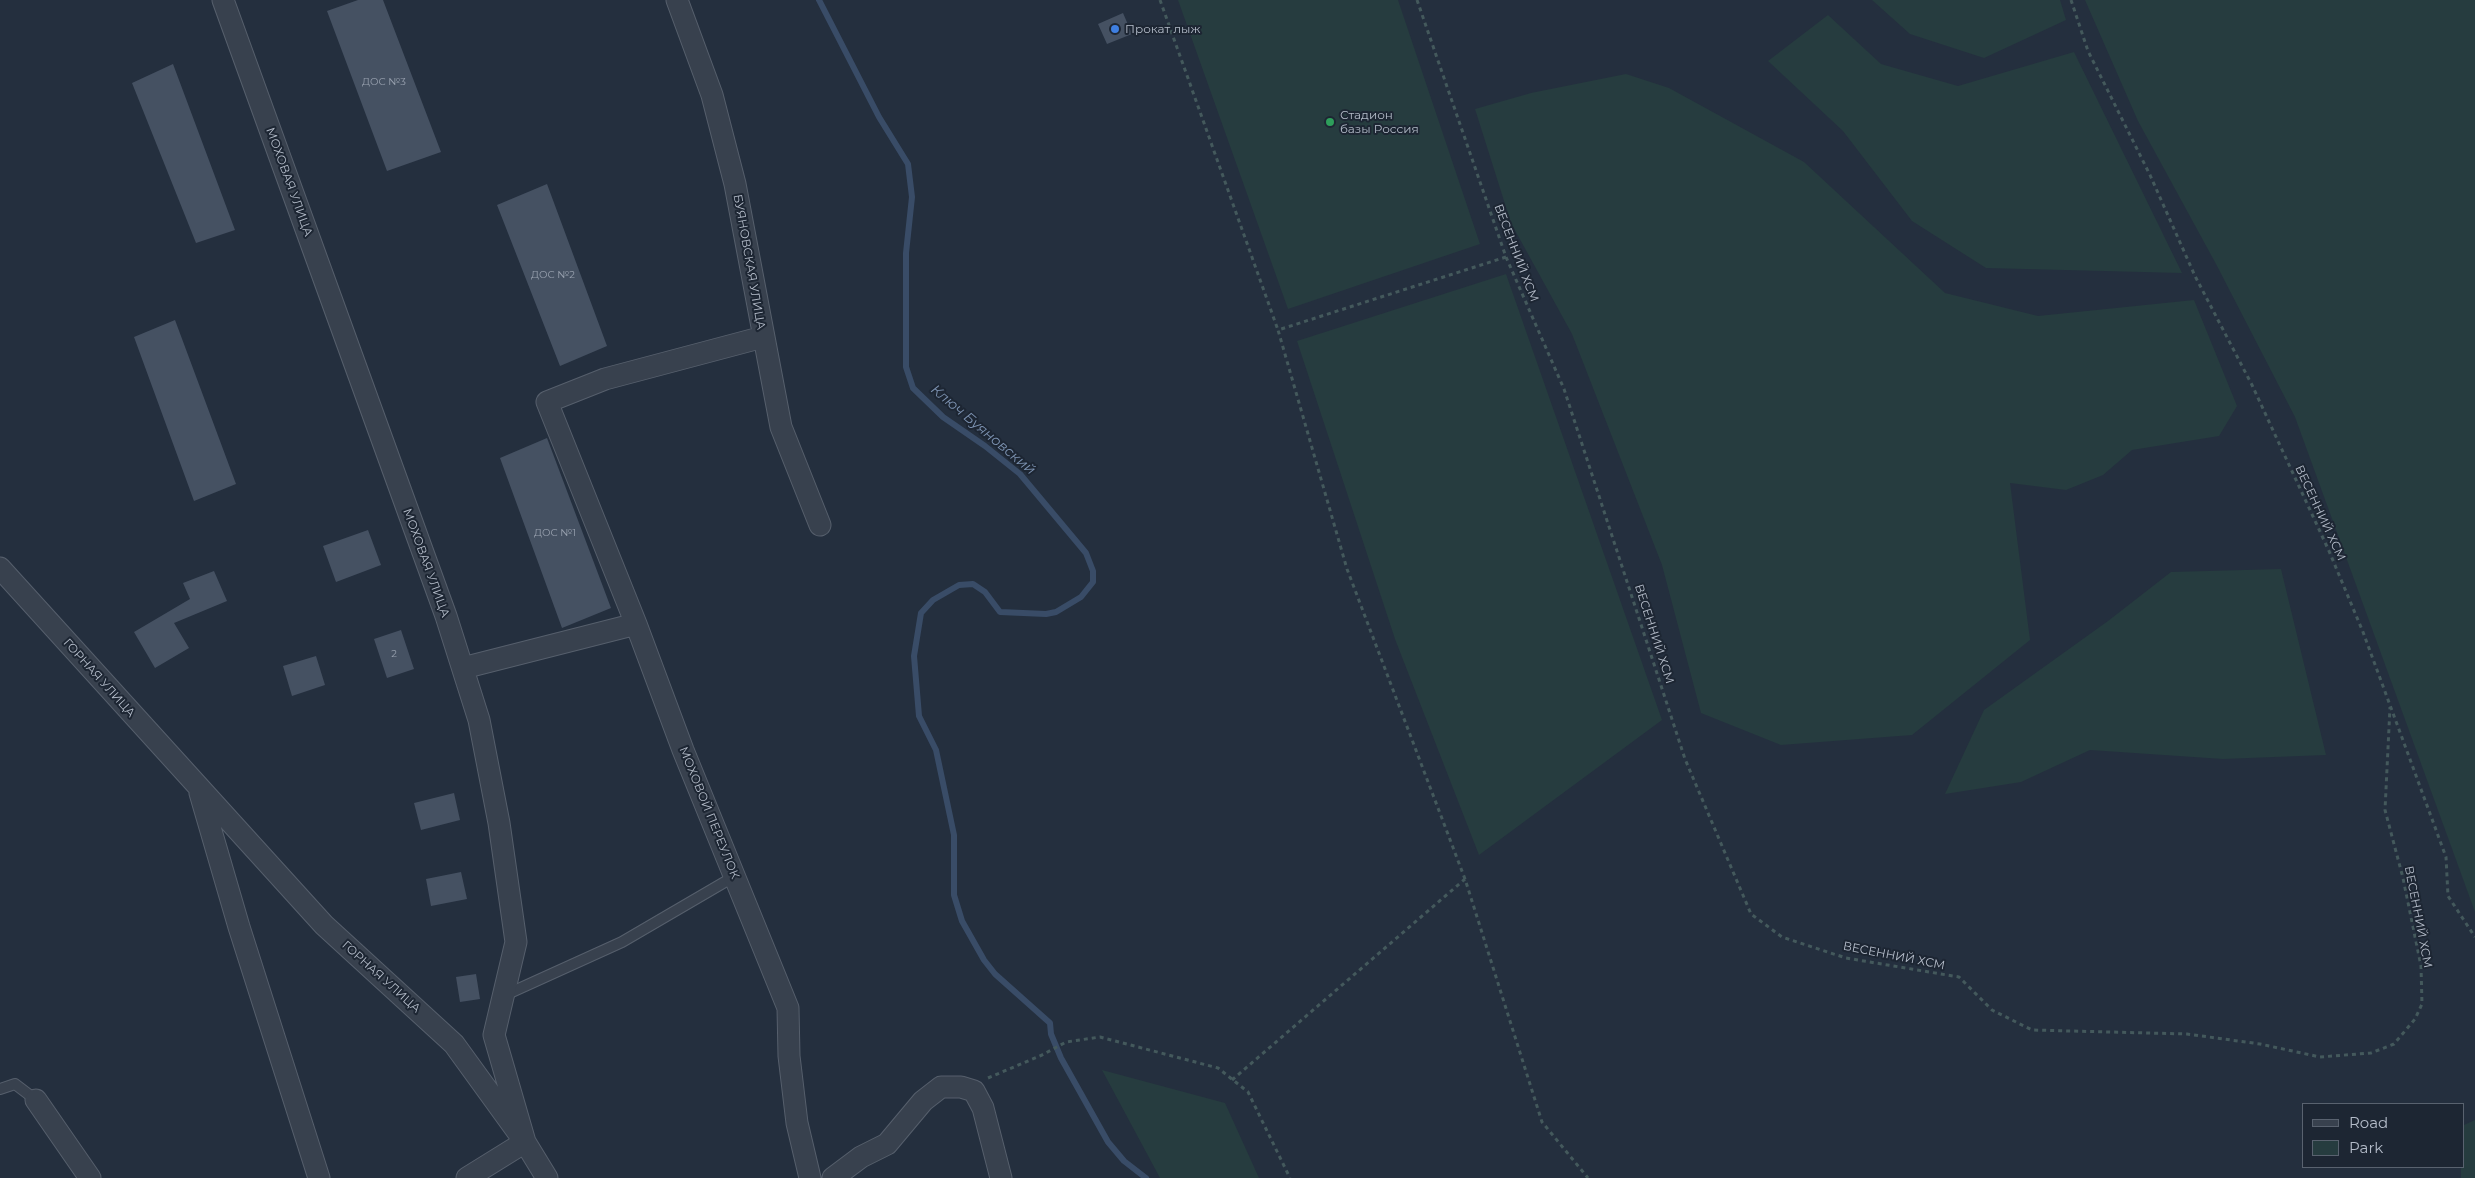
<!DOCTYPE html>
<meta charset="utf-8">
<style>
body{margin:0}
#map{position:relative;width:2475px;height:1178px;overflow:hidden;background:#242f3e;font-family:Montserrat,sans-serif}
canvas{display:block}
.legend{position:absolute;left:2302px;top:1103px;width:162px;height:65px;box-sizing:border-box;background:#1d2633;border:1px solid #59626f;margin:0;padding:6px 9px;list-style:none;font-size:15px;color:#b4bcc9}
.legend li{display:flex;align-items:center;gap:10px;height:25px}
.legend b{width:25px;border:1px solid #59626f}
</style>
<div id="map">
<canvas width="2475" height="1178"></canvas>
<ul class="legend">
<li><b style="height:6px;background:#38414e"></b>Road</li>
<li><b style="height:14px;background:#263c3f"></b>Park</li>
</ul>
</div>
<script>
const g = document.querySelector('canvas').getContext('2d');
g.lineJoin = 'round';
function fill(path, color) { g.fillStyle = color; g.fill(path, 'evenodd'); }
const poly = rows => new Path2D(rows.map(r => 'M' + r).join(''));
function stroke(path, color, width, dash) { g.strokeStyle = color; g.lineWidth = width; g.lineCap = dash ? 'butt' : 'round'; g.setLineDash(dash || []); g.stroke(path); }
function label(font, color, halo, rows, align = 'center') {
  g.font = font + ' Montserrat,sans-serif'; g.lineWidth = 4; g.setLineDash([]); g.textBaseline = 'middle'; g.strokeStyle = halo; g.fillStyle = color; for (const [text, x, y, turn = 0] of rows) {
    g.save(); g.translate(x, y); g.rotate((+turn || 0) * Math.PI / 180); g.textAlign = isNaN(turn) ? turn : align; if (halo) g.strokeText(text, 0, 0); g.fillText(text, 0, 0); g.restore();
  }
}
const green = poly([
 [1178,0,1398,0,1480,244,1288,309],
 [1872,0,2060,0,2066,20,1984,58,1910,34],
 [2085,0,2475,0,2475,912,2295,417,2216,264,2138,121],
 [1828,15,1881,64,1958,86,2074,52,2182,273,1986,268,1912,221,1843,131,1768,61],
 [1626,74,1669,88,1804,162,1945,293,2038,316,2194,300,2237,406,2219,436,2132,450,2103,475,2066,490,2010,483,2030,640,1912,735,1781,745,1701,713,1662,565,1572,334,1511,223,1475,109,1531,93],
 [1506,274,1662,720,1479,855,1395,639,1297,341],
 [2281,569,2326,755,2223,759,2090,750,2021,782,1945,794,1984,710,2108,621,2171,572],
 [1102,1070,1225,1103,1259,1178,1160,1178],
 [2475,1120,2475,1178,2461,1178,2461,1167,2464,1167,2464,1125]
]);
const stream = poly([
 [819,0,879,117,908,164,912,197,906,253,906,367,913,388,943,417,985,446,1020,474,1086,553,1093,571,1093,582,1081,597,1056,612,1046,614,1000,612,985,592,973,584,959,585,933,600,921,613,914,656,919,716,936,750,954,835,954,895,962,921,984,960,995,974,1050,1023,1051,1034,1061,1058,1108,1142,1124,1161,1146,1178]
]);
const building = poly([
 [358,0,383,0,441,152,387,171,327,11],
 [1123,13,1132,34,1107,44,1098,24],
 [173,64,235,230,196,243,132,83],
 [547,184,607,346,560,366,497,205],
 [175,320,236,484,194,501,134,337],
 [547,438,611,608,562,628,500,458],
 [368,530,381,565,336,582,323,546],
 [214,571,227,601,174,623,189,648,155,668,134,632,190,599,183,583],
 [401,630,414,669,387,678,374,639],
 [316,656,325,685,292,696,283,666],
 [454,793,460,820,421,830,414,803],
 [461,872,467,899,431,906,426,879],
 [476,974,480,999,460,1002,456,977]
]);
const path = poly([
 [1160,0,1278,330],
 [1417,0,1506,257,1564,389,1685,759,1751,914,1782,937,1846,958,1959,977,1992,1010,2032,1030,2187,1034,2260,1044,2320,1057,2371,1053,2394,1044,2415,1019,2422,1004,2421,966,2403,878,2385,810,2390,707],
 [2071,0,2088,51,2150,175,2195,276,2252,385,2329,551,2363,632,2446,857,2448,896,2475,937],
 [1506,257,1278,330,1347,569,1465,879,1542,1122,1588,1178],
 [988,1078,1042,1055,1066,1042,1100,1037,1218,1068,1248,1092,1290,1178],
 [1232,1080,1465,879]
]);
const lane = poly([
 [503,996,622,942,735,876],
 [0,1089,15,1084,36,1100]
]);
const street = poly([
 [223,0,446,616,479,720,499,823,516,942,494,1035,525,1142,467,1178],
 [677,0,712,95,735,184,781,427,820,525],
 [763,337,605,379,547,402,636,624,683,750,788,1008,789,1056,797,1123,810,1178],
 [0,568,324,925,454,1044,525,1142,547,1178],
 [463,668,636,624],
 [200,793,239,927,319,1178],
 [36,1100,90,1178],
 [833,1178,861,1157,887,1144,923,1101,941,1087,961,1087,974,1091,983,1108,1001,1178]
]);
const markers = [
 [1115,29,5,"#3f7fe0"],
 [1330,122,5,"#2e9e5b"]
];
const numberNames = [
 ["ДОС №3",384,82],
 ["ДОС №2",553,275],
 ["ДОС №1",555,533],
 ["2",394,654]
];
const poiNames = [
 ["Прокат лыж",1125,29],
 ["Стадион",1340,115],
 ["базы Россия",1340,129]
];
const streetNames = [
 ["МОХОВАЯ УЛИЦА",289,182,70],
 ["ВЕСЕННИЙ ХСМ",1516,253,69],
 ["БУЯНОВСКАЯ УЛИЦА",749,262,80],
 ["ВЕСЕННИЙ ХСМ",2320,513,65],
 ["МОХОВАЯ УЛИЦА",426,563,70],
 ["ВЕСЕННИЙ ХСМ",1654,634,72],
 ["ГОРНАЯ УЛИЦА",99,678,48],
 ["МОХОВОЙ ПЕРЕУЛОК",709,813,68],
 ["ВЕСЕННИЙ ХСМ",2418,917,79],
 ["ВЕСЕННИЙ ХСМ",1894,956,11],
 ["ГОРНАЯ УЛИЦА",381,977,42]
];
const waterNames = [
 ["Ключ Буяновский",983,430,40]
];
fill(green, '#263c3f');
stroke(stream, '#394c67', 6);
fill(building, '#455162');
stroke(lane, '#565f6c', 12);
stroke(street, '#565f6c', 23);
stroke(path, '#44595c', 3, [4, 4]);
stroke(lane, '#38414e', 10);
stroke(street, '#38414e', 21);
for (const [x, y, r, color] of markers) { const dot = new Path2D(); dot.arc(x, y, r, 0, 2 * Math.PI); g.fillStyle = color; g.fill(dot); stroke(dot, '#1d2633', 2); }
label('10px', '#98a1af', null, numberNames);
label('12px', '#b4bcc9', '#1d2633', poiNames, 'left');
label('12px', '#b4bcc9', '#1d2633', streetNames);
label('italic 14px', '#7c92b1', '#1d2633', waterNames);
</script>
